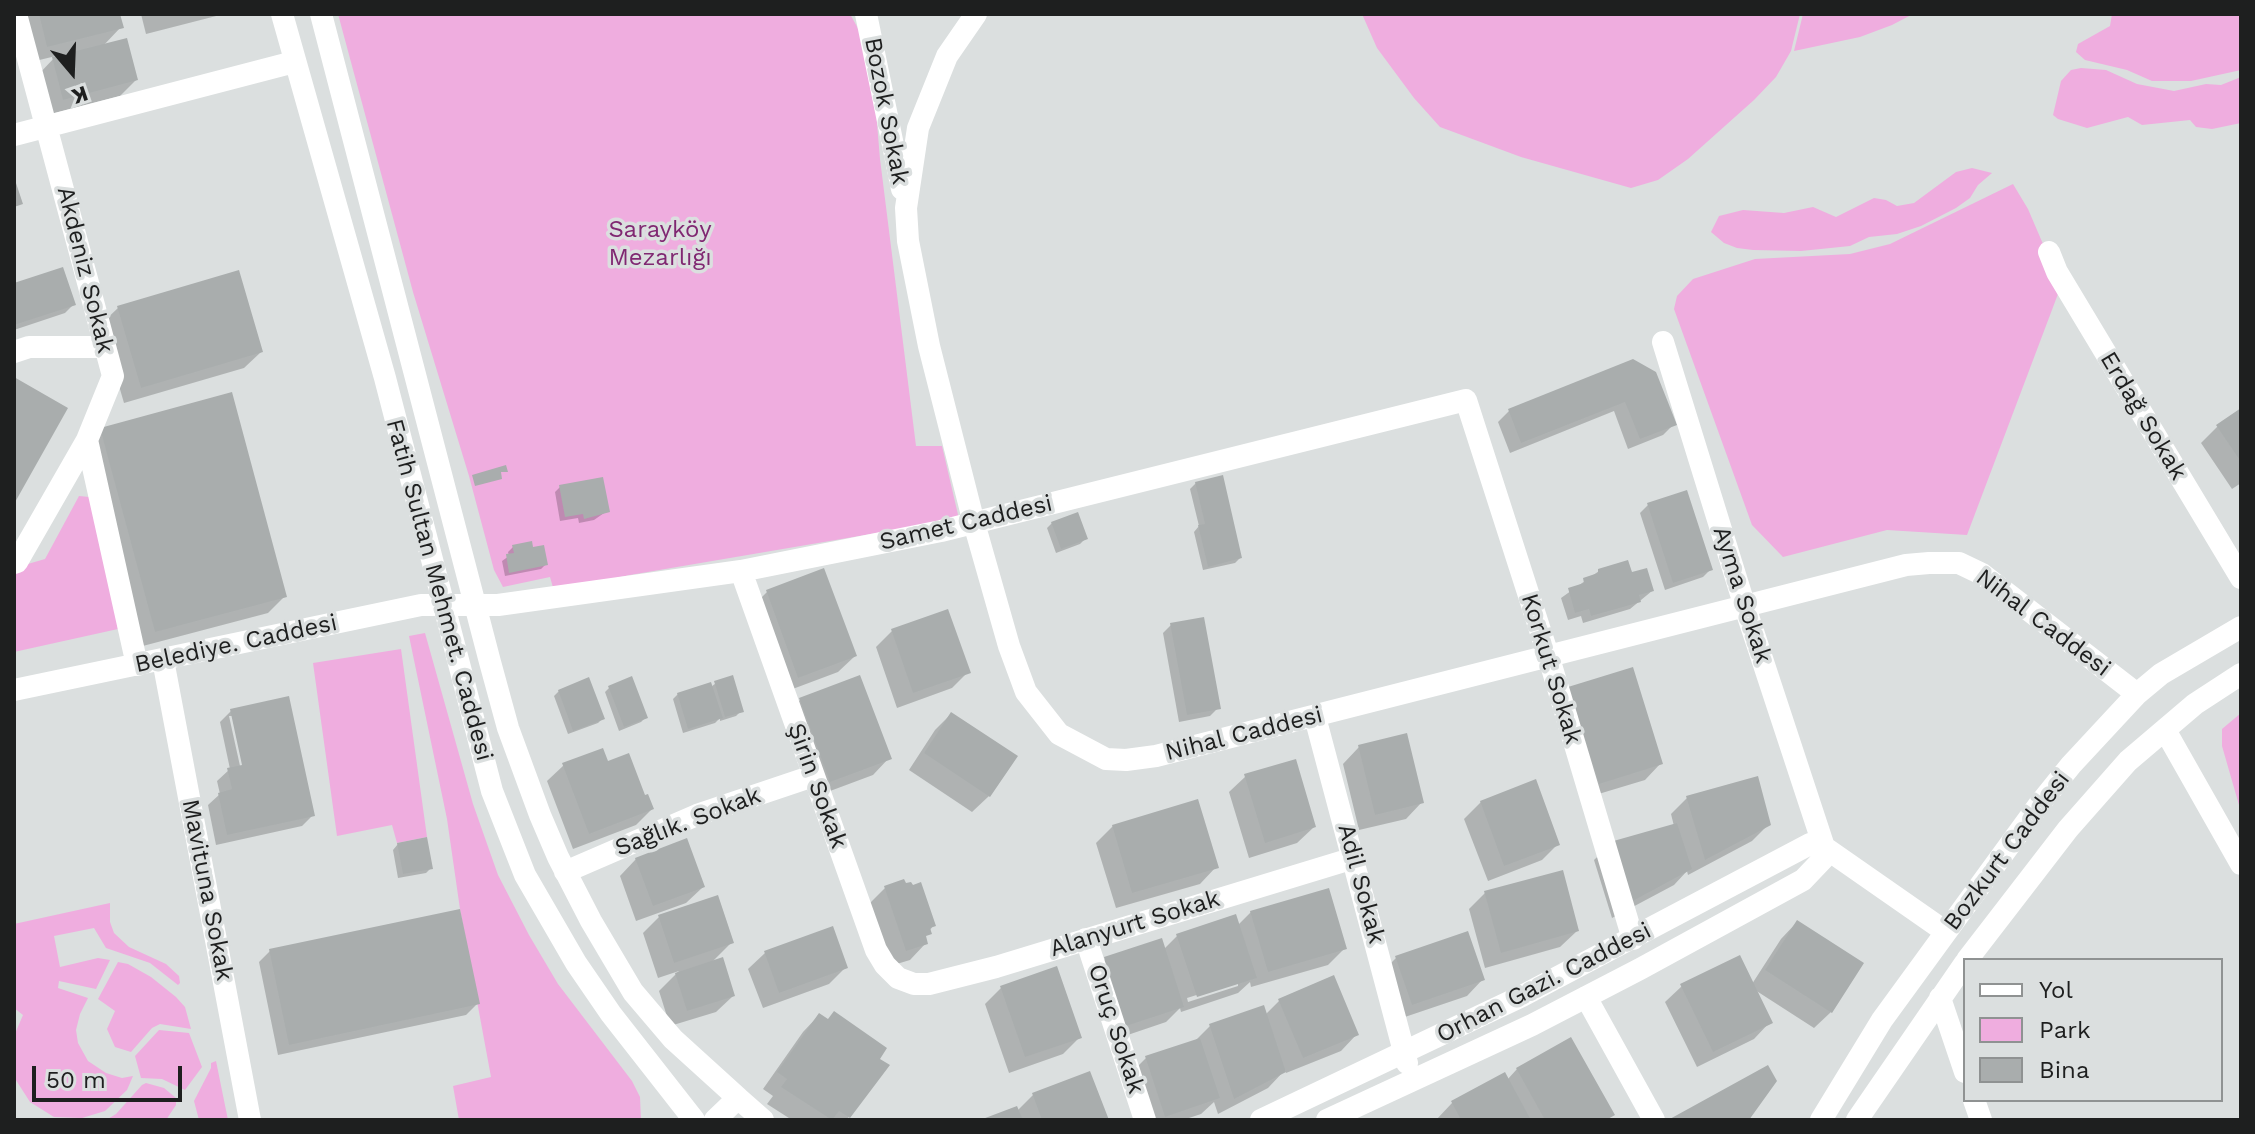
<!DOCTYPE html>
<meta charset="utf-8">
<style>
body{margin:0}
#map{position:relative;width:2255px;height:1134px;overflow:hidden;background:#dbdfdf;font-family:"Work Sans",sans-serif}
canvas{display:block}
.frame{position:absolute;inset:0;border:16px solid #1e1f1f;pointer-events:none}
.legend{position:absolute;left:1963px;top:958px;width:260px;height:144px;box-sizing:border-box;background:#dbdfdf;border:2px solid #8f9292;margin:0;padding:10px 14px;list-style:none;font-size:24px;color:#1e1f1f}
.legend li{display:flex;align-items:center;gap:16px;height:40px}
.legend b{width:40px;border:2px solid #8f9292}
.north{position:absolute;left:32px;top:32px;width:80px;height:80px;-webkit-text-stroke:6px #dbdfdf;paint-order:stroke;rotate:161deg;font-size:22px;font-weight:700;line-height:32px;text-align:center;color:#1e1f1f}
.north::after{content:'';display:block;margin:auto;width:28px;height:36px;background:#1e1f1f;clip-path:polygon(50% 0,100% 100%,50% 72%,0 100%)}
.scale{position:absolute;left:32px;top:1066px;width:150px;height:36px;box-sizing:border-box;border:4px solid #1e1f1f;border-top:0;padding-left:10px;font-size:24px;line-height:28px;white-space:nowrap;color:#1e1f1f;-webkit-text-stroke:6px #dbdfdf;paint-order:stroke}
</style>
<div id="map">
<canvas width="2255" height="1134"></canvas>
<div class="frame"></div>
<ul class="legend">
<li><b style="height:10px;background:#fff"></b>Yol</li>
<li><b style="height:22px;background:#efaddf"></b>Park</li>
<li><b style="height:22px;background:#a9adad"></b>Bina</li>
</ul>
<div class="north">K</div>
<div class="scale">50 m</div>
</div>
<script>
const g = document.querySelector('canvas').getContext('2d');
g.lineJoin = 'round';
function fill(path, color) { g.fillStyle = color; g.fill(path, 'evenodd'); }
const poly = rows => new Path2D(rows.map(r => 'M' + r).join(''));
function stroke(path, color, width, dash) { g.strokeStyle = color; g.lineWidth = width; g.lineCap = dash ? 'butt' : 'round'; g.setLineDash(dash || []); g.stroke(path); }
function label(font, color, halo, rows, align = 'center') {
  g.font = font + ' "Work Sans",sans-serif'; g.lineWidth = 7; g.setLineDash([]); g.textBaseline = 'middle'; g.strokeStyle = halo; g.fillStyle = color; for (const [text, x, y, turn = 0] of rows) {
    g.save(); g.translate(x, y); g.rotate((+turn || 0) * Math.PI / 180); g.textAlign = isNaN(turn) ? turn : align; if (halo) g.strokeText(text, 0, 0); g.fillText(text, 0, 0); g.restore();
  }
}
const green = poly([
 [338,14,850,14,871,52,880,159,916,446,942,446,959,519,630,575,554,591,550,577,503,587,494,570,469,476,413,292],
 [1362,14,1800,14,1791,51,1776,77,1754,100,1688,159,1658,180,1631,188,1521,157,1440,127,1414,98,1377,48],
 [1803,14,1913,14,1892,25,1860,37,1794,51],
 [2112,14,2241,14,2241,70,2191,81,2152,81,2127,70,2085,60,2076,52,2078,44,2110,26],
 [2081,68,2106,70,2137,84,2174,91,2206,84,2221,85,2241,77,2241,123,2212,129,2196,127,2190,120,2142,125,2128,117,2087,128,2058,119,2053,115,2061,81,2071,70],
 [1972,168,1992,173,1978,185,1970,198,1956,208,1921,226,1897,234,1869,237,1850,246,1801,251,1753,250,1737,248,1724,243,1711,232,1719,216,1743,210,1784,213,1813,207,1836,217,1874,198,1886,200,1897,206,1914,203,1956,172],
 [2013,184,2028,209,2061,286,1967,535,1887,530,1783,557,1752,525,1674,309,1677,296,1693,279,1755,259,1850,254,1890,244],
 [79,496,100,498,118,629,14,652,14,568,45,559],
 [425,633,473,804,498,875,529,935,558,984,632,1081,640,1097,641,1120,459,1120,453,1086,491,1077,460,909,447,819,409,636],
 [401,649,427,837,397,843,392,825,337,836,313,663],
 [2241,713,2241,812,2222,746,2222,729],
 [110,903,110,922,114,933,129,947,166,964,179,976,180,983,178,985,150,963,106,948,94,928,54,936,60,967,98,958,110,960,96,989,59,981,58,988,88,998,80,1014,76,1030,78,1043,88,1061,106,1073,122,1078,133,1076,127,1090,105,1111,82,1118,54,1117,30,1102,14,1077,14,1036,23,1015,14,1008,14,924],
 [118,962,128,964,151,977,176,997,185,1007,191,1029,160,1024,152,1028,131,1052,115,1047,107,1029,115,1011,98,999],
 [159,1030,189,1033,202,1067,185,1090,162,1079,141,1078,135,1056],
 [216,1061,228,1120,199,1120,194,1101,211,1068,211,1063],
 [146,1083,164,1088,176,1098,176,1105,166,1120,106,1120,116,1114,142,1085]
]);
const shadow = poly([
 [29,14,118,14,121,27,103,46,136,80,120,96,47,115,37,76,56,56,31,62,21,22],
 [141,14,224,14,146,34],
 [14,285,73,305,65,313,14,330],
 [118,308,261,352,244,368,124,403,101,324],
 [1632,361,1674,424,1663,435,1628,449,1614,411,1510,453,1498,422,1509,411],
 [2241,410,2241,483,2232,489,2201,443,2217,427],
 [101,430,285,596,268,613,139,647,85,446],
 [1196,483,1240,558,1235,563,1203,570,1194,532,1199,526,1190,489],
 [560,487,607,511,594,520,579,523,578,518,560,521,555,492],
 [1648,505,1711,569,1703,577,1665,590,1640,513],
 [1052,523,1085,539,1080,544,1056,553,1047,528],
 [513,547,532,550,546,564,541,569,505,576,502,561,509,556,508,552],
 [1599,571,1630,575,1652,591,1630,609,1583,623,1581,616,1568,620,1561,598],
 [767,592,855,656,838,672,782,693,751,608],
 [1171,625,1218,708,1210,716,1179,722,1163,633],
 [892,631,968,672,952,688,897,708,876,647],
 [716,683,741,711,736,716,720,721,720,718,715,723,683,733,673,699,678,694,711,687],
 [610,687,646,717,641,722,619,731,605,692],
 [559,691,603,718,598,723,568,734,554,696],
 [800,700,889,758,873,775,814,797,784,717],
 [1553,705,1661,763,1645,780,1582,799],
 [231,711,313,815,302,826,216,845,208,805,220,794,217,781,230,769,220,722],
 [229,716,233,716,246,774,242,775],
 [951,714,989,796,972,812,909,770,935,730],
 [1359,747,1422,802,1406,819,1359,830,1343,764],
 [607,764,652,809,636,825,573,849,547,781,564,765],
 [1246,776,1314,827,1297,843,1249,858,1229,792],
 [1687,798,1769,824,1752,841,1688,875,1687,871,1674,885,1612,918,1594,860,1611,844,1674,826,1671,814],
 [1481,802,1558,844,1542,860,1488,881,1464,819],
 [1113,826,1216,867,1200,884,1116,908,1096,843],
 [398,844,431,868,426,873,398,878,393,850],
 [636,859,703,887,686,903,636,921,620,876],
 [886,887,933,926,924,938,926,943,910,960,890,966,869,904],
 [1485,893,1577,931,1560,947,1485,968,1469,909],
 [1251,912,1344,949,1328,965,1251,987,1250,982,1238,993,1181,1012,1180,1008,1166,1022,1110,1041,1088,975,1105,959,1163,950,1178,935,1238,925],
 [1238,982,1238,986,1188,1002,1187,998],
 [662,914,731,943,710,964,733,996,716,1012,670,1026,659,991,679,971,658,978,643,933],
 [1797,922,1831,1012,1814,1028,1755,990,1770,1022,1754,1039,1697,1067,1665,1002,1682,986,1752,984,1781,939],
 [270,951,477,1004,466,1015,278,1055,259,962],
 [765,953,846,967,829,984,763,1008,748,969],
 [1396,958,1483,979,1467,996,1396,1020,1380,974],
 [1002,987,1080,1037,1063,1054,1009,1073,985,1004],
 [1279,1001,1357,1034,1341,1051,1286,1073,1285,1070,1268,1088,1218,1114,1214,1102,1201,1114,1183,1120,1145,1120,1130,1074,1146,1058,1194,1042,1210,1026,1265,1015],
 [819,1015,849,1117,845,1120,792,1120,767,1104,773,1096,763,1089,803,1032],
 [1517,1069,1612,1114,1607,1120,1436,1120,1452,1103,1507,1080],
 [1033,1095,1107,1120,985,1120,1017,1111]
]);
const building = poly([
 [39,14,120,14,124,28,47,47],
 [127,38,138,80,63,100,52,57],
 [14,177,23,204,14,207],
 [63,267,76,305,14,325,14,283],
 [239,270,263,352,141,388,117,306],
 [1633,359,1656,372,1677,425,1640,439,1625,402,1521,443,1508,409],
 [14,377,68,408,14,504],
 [232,392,287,597,155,632,100,428],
 [2241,408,2241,462,2216,425],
 [506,465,508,472,501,472,502,479,475,486,472,475],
 [1223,475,1242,558,1208,567,1198,525,1205,524,1195,482],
 [603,477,610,512,584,519,583,514,565,517,559,485],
 [1687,490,1713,570,1673,583,1647,503],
 [1078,512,1088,539,1061,549,1051,522],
 [532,541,533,547,544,545,548,565,509,573,506,554,514,553,512,545],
 [1628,560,1632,572,1647,568,1654,591,1639,595,1641,602,1591,616,1589,609,1575,613,1568,588,1584,583,1583,578,1598,573,1598,569],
 [824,568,857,656,798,678,766,590],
 [948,609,971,673,913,693,891,629],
 [1204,617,1221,709,1187,715,1170,623],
 [1633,667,1663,764,1599,784,1568,687],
 [733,675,744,712,725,717,714,681],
 [860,675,892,759,830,782,799,698],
 [632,676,648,718,624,727,608,686],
 [589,677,605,719,573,731,558,690],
 [711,682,723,718,688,729,677,693],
 [289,696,315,816,227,835,218,793,232,789,227,768,242,765,230,709],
 [951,712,1018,756,990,797,924,753],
 [1407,733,1424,803,1375,815,1358,745],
 [603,748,608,761,629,753,645,795,648,794,654,809,589,834,562,763],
 [1296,759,1316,827,1265,843,1244,774],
 [1758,776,1771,825,1705,860,1686,796],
 [1536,779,1560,845,1504,866,1480,801],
 [1198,799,1219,868,1132,893,1112,825],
 [1677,823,1692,869,1629,903,1610,842],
 [427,837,433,869,403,874,397,843],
 [687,838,705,887,653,906,635,858],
 [1563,870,1579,931,1501,953,1484,891],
 [904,879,906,883,911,882,913,885,921,882,936,926,930,928,932,934,926,936,928,944,906,951,884,886],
 [1329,888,1347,949,1268,972,1250,911],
 [718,895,734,943,674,963,658,915],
 [460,909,480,1004,289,1045,269,949],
 [1236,914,1257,978,1197,997,1176,934],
 [1797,920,1864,963,1832,1013,1765,970],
 [833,926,848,968,779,993,764,951],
 [1468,931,1485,980,1412,1005,1395,956],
 [1162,938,1184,1007,1126,1026,1104,957],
 [1740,955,1773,1023,1713,1052,1680,984],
 [723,957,735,996,687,1011,675,973],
 [1057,966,1082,1038,1025,1057,1000,986],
 [1334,975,1359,1035,1303,1058,1278,999],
 [1264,1005,1286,1072,1234,1099,1209,1024],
 [834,1011,887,1048,880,1059,890,1065,850,1118,839,1111,832,1120,781,1087,787,1079,777,1072,819,1013,828,1019],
 [1571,1037,1615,1115,1606,1120,1545,1120,1516,1068],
 [1200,1038,1220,1098,1165,1117,1145,1056],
 [1768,1065,1777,1081,1749,1120,1668,1120],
 [1090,1071,1109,1120,1042,1120,1032,1093],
 [1505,1072,1531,1120,1461,1120,1451,1101],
 [1017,1106,1023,1120,980,1120]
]);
const minor = poly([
 [16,14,113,376,87,440,137,665],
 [282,14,385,378,492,791,525,875,576,963,611,1014,694,1120],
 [321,14,490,662,508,728,540,815,558,857,591,921,633,992,673,1039,738,1098],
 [866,14,902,189],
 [976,14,947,56,918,128,906,208,908,241,929,346,974,523,1009,646,1026,692,1059,734,1106,759,1126,760,1156,756,1906,565,1929,563,1959,563,1982,574,2137,694],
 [14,135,294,62],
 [2049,252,2057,272,2241,578],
 [14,352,29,347,105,347],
 [14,563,17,562,87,440],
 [741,571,876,950,885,965,898,978,914,984,929,984,996,967,1354,858],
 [163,660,250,1120],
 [14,690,421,605,498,605,741,571,941,531,1466,400,1549,658,1633,939],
 [1315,717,1407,1063],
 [2165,730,2241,864],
 [565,872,697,815,813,776],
 [1086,939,1145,1120],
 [1967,960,2068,829,2128,761,2195,704,2241,674],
 [1586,997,1654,1120],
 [1940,998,1965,1072],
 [1974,1100,1981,1120],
 [715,1120,738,1098,763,1120],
 [1261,1120,1522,996,1810,844,1824,847,1946,932],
 [1327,1120,1532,1025,1640,969,1803,880,1823,859,1824,847,1745,607,1663,342],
 [1821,1120,1882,1020,2038,806,2071,765,2137,694,2161,674,2241,627],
 [1857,1120,1965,963]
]);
const streetNames = [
 ["Bozok Sokak",886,111,79],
 ["Akdeniz Sokak",85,270,76],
 ["Erdağ Sokak",2143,416,59],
 ["Samet Caddesi",966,523,-13],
 ["Fatih Sultan Mehmet. Caddesi",439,590,75],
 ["Ayma Sokak",1742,595,72],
 ["Nihal Caddesi",2043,623,37],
 ["Belediye. Caddesi",236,644,-12],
 ["Korkut Sokak",1551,669,73],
 ["Nihal Caddesi",1244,734,-14],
 ["Şirin Sokak",817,786,70],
 ["Sağlık. Sokak",688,822,-21],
 ["Bozkurt Caddesi",2007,851,-53],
 ["Adil Sokak",1361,884,75],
 ["Mavituna Sokak",207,890,79],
 ["Alanyurt Sokak",1135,924,-17],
 ["Orhan Gazi. Caddesi",1544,983,-27],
 ["Oruç Sokak",1116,1029,72]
];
const parkNames = [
 ["Sarayköy",660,230],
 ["Mezarlığı",660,258]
];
fill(green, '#efaddf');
fill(shadow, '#0003');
fill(building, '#a9adad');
stroke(minor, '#fff', 22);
label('24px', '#1e1f1f', '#dbdfdf', streetNames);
label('24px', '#802872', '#dbdfdf', parkNames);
</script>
